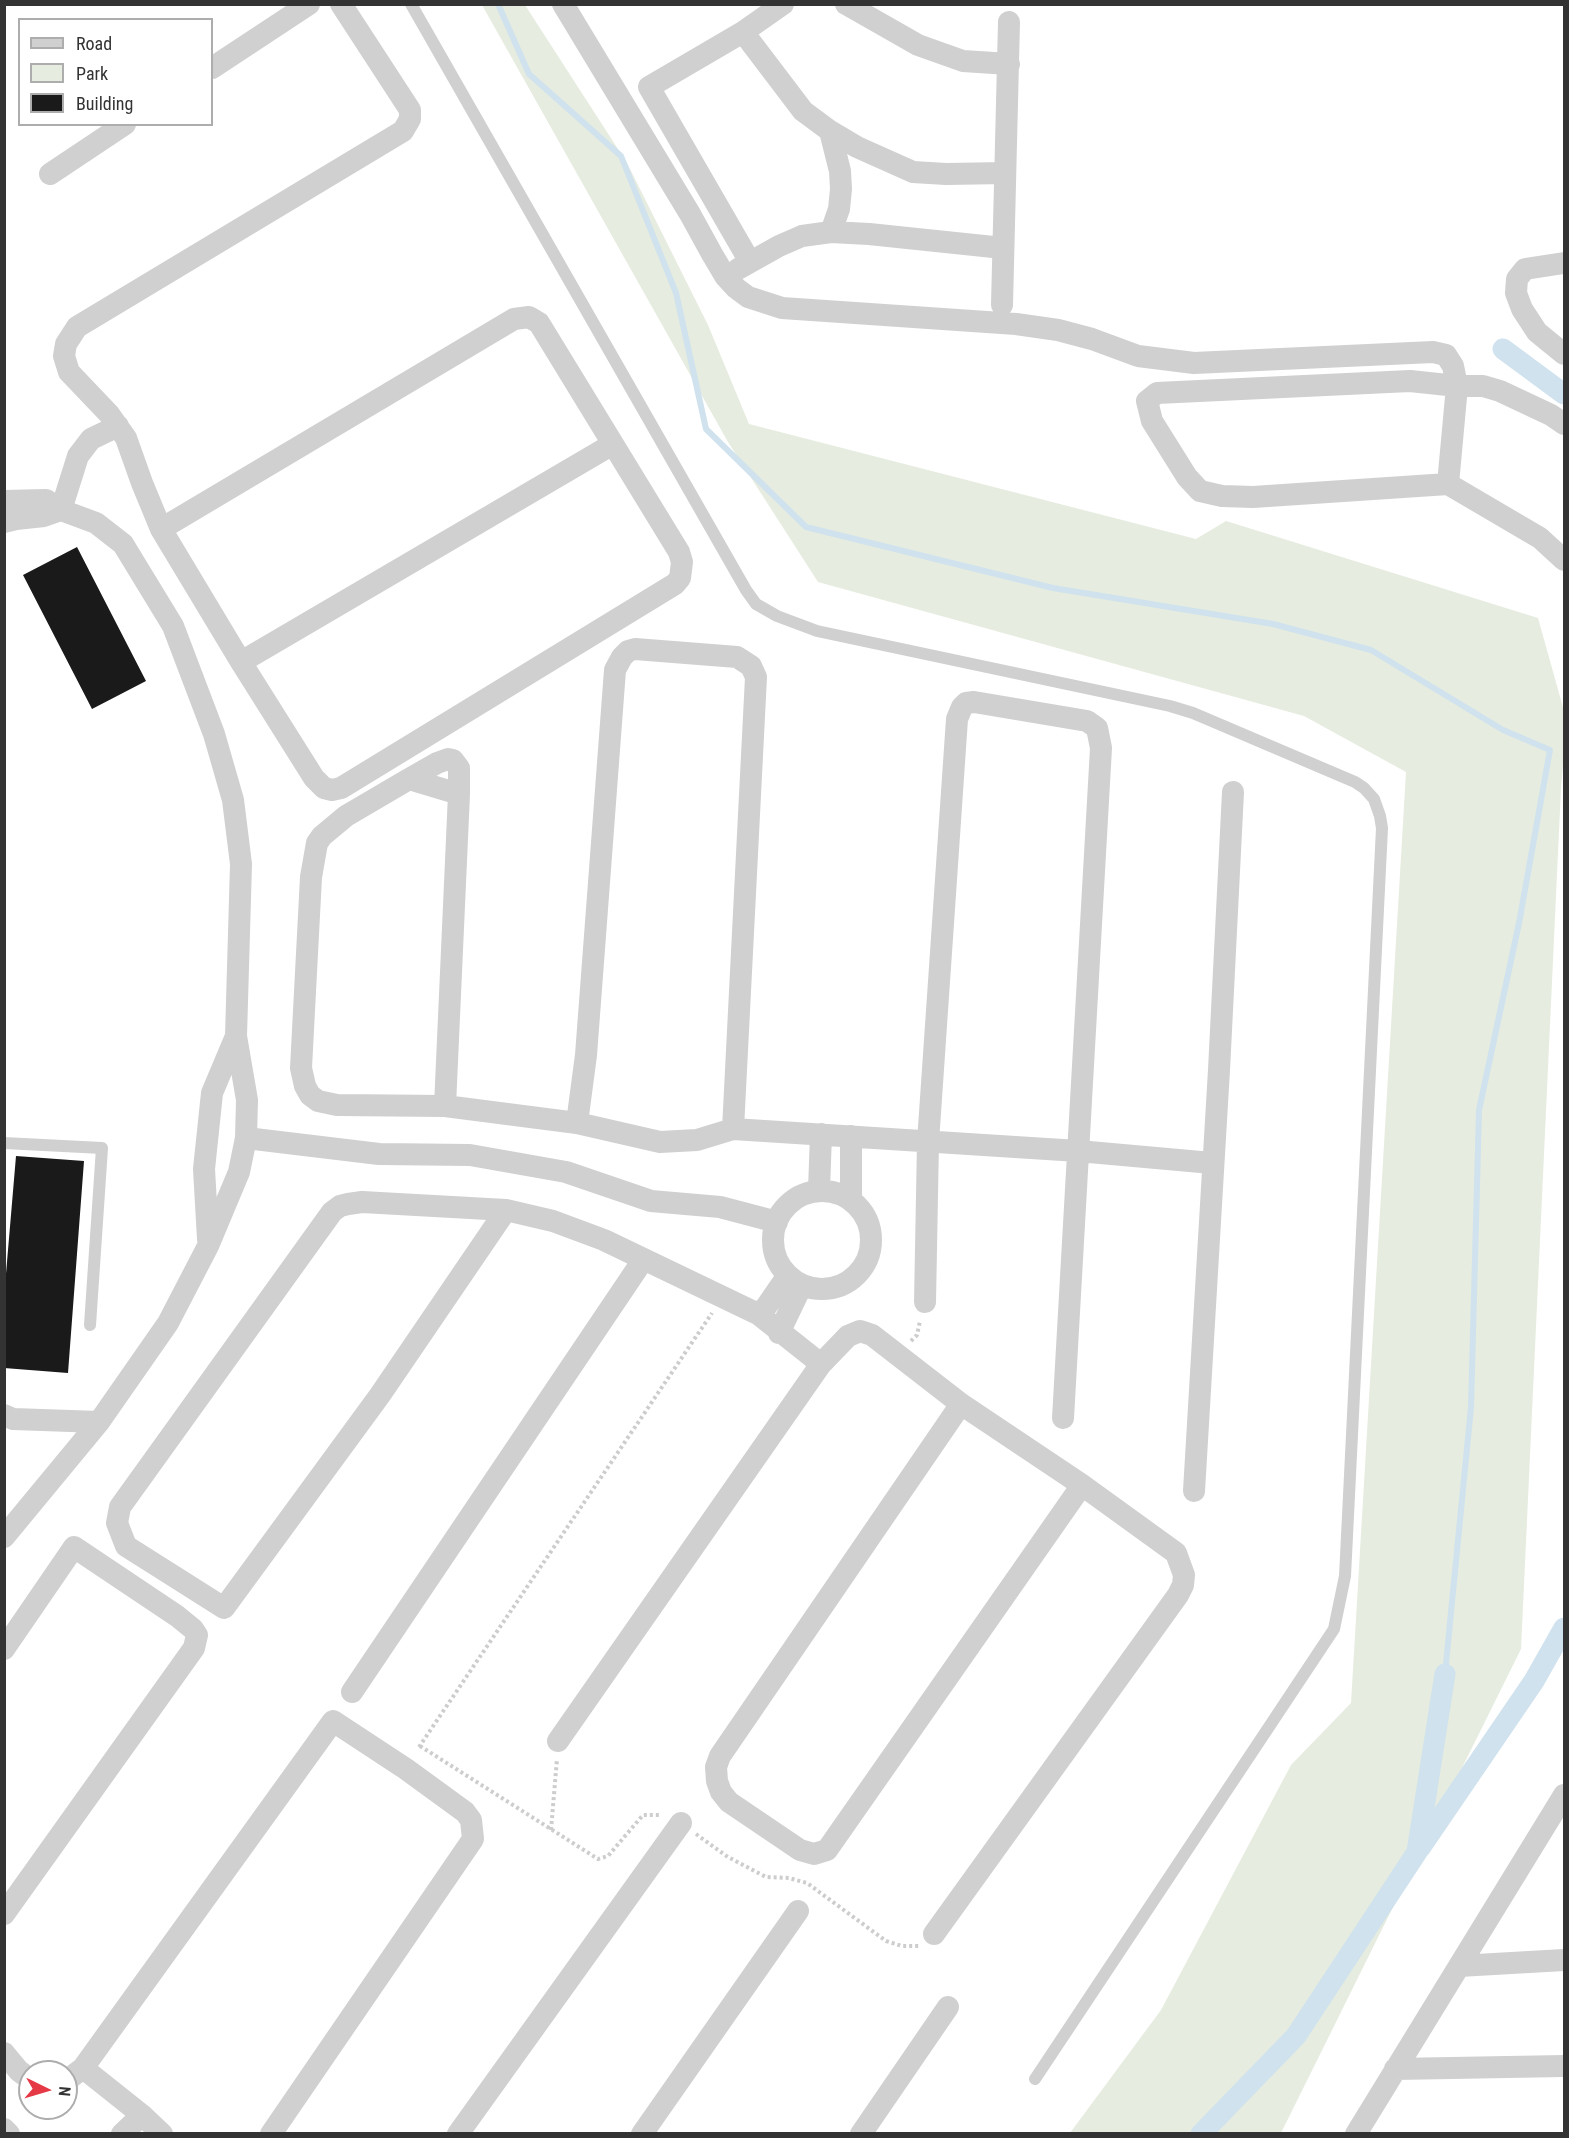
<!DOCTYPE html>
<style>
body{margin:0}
#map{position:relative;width:1569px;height:2138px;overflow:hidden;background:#fff;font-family:"Roboto Condensed",sans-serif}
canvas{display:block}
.frame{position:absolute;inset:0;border:6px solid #333;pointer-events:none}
.legend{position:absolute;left:18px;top:18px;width:195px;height:108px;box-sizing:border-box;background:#fff;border:2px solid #adadad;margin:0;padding:8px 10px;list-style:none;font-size:18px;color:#333}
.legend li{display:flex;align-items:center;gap:12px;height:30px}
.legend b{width:30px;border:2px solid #adadad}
.north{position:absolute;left:18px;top:2060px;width:60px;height:60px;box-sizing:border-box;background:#fff;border:2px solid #adadad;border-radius:50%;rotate:95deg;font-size:16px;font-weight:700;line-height:24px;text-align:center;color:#333}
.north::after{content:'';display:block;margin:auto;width:21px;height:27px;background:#e63946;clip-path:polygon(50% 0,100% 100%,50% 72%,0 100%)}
</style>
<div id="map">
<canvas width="1569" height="2138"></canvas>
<div class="frame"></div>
<ul class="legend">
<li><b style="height:8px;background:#d0d0d0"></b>Road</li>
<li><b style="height:16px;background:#e6ecdf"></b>Park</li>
<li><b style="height:16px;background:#1a1a1a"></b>Building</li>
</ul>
<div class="north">N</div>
</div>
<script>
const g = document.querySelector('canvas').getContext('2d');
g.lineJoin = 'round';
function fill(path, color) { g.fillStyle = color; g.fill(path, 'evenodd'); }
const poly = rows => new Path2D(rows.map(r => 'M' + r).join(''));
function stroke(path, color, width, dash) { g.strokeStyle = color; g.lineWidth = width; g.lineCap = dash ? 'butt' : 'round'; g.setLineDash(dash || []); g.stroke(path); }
const green = poly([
 [482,5,525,5,627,163,708,325,749,424,1196,539,1226,521,1538,618,1564,711,1564,753,1561,788,1521,1649,1281,2133,1070,2133,1161,2010,1291,1765,1351,1703,1406,772,1304,716,818,582,728,442]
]);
const stream = poly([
 [498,4,529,74,621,156,676,293,706,429,806,527,1053,588,1273,624,1371,650,1503,730,1550,750,1519,923,1479,1110,1471,1407,1445,1674]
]);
const canal = poly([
 [1503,349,1564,394],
 [1420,1848,1534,1681,1564,1628],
 [1201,2134,1296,2036,1417,1852,1445,1674]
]);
const building = poly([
 [77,547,146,681,92,709,23,575],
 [16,1156,84,1161,68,1373,4,1368,4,1297]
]);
const path = poly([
 [911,1341,917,1335,920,1321],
 [420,1746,598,1859,608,1856,643,1815,661,1815],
 [419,1747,712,1313],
 [551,1830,557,1759],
 [696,1834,728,1857,766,1877,789,1878,807,1883,886,1941,902,1946,919,1946]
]);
const service = poly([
 [411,4,746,590,756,604,777,616,817,631,1170,706,1193,713,1355,782,1364,788,1374,799,1380,816,1382,828,1345,1576,1334,1629,1035,2079],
 [4,1143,102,1148,90,1325]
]);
const minor = poly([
 [563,4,690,214,712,254,725,276,736,288,748,297,782,308,1016,324,1058,330,1092,339,1138,356,1194,363,1433,352,1446,355,1453,366,1457,386,1448,484],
 [846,4,918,45,963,61,1009,64],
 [743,32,803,111,830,131,857,147,913,172,946,174,1005,173],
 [212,68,309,4],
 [830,131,840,171,841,189,839,209,831,232],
 [50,174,125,124],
 [750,262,649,87,743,32,783,4],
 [1564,263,1525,269,1517,279,1516,293,1522,309,1537,332,1564,354],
 [738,269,779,246,802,236,831,232,869,234,1003,248],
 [1002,305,1009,22],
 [1564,424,1551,415,1500,391,1483,386,1457,386,1410,381,1157,393,1147,401,1152,421,1187,477,1200,491,1222,496,1253,497,1448,484,1540,538,1564,560],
 [4,501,46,500,61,510,96,523,123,544,173,626,214,734,233,800,241,864,236,1036,247,1100,246,1138,239,1172,208,1246,168,1323,99,1422,4,1537],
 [61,510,78,456,91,439,118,426],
 [4,522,16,519,44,516,61,510],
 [161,529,514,319,529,317,539,323,679,552,682,562,680,578,675,584,341,788,332,790,324,788,314,778,241,662,161,529,142,483,126,438,109,414,69,372,64,356,66,344,77,327,403,131,410,119,410,110,341,4],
 [241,662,613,444],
 [409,779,437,763,448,759,453,760,459,768,459,794],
 [445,1106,459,794,409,779,346,816,322,836,317,843,311,877,301,1068,305,1086,310,1095,318,1101,337,1105,445,1106,577,1123,660,1142,697,1140,733,1129,1078,1151,1212,1163],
 [577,1123,586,1055,615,670,622,657,628,651,635,649,737,657,751,666,756,677,733,1129],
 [851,1136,851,1199],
 [246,1138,379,1154,470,1155,566,1172,651,1201,720,1207,777,1222],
 [819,1190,821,1134],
 '773 1240a49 49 0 1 1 98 0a49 49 0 1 1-98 0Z',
 [506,1210,380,1395,224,1608,126,1546,117,1523,120,1507,332,1212,340,1206,348,1204,362,1202,506,1210,553,1221,604,1240,758,1314,821,1364],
 [208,1239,204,1169,212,1093,236,1036],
 [925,1302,928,1142,957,719,962,707,966,703,974,702,1087,721,1097,728,1101,748,1063,1418],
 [758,1314,766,1307,788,1275],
 [779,1333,802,1285],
 [961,1404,720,1756,716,1767,717,1781,721,1792,729,1802,800,1850,814,1854,827,1850,1082,1485],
 [4,1415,13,1419,99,1422],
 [1194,1491,1219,1070,1233,792],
 [4,1649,74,1547,177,1616,193,1629,197,1635,194,1648,4,1914],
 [352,1692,643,1260],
 [558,1741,821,1364,848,1336,860,1331,872,1335,961,1404,1082,1485,1176,1553,1184,1575,1183,1585,1178,1595,934,1934],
 [1459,1966,1564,1960],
 [4,2053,19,2071,30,2079],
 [83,2068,142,2115,162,2134],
 [1395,2069,1564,2066],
 [66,2081,83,2068,333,1721,406,1769,465,1812,471,1820,473,1839,271,2134],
 [4,2129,9,2134],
 [122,2134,142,2115],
 [458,2134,681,1823],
 [642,2134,798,1911],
 [861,2134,948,2007],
 [1356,2134,1564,1795]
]);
fill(green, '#e6ecdf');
stroke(stream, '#cfe2ee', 6);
stroke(canal, '#cfe2ee', 21);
fill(building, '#1a1a1a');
stroke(path, '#cdcdcd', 4, [3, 3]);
stroke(service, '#d0d0d0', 12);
stroke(minor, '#d0d0d0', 22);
</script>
